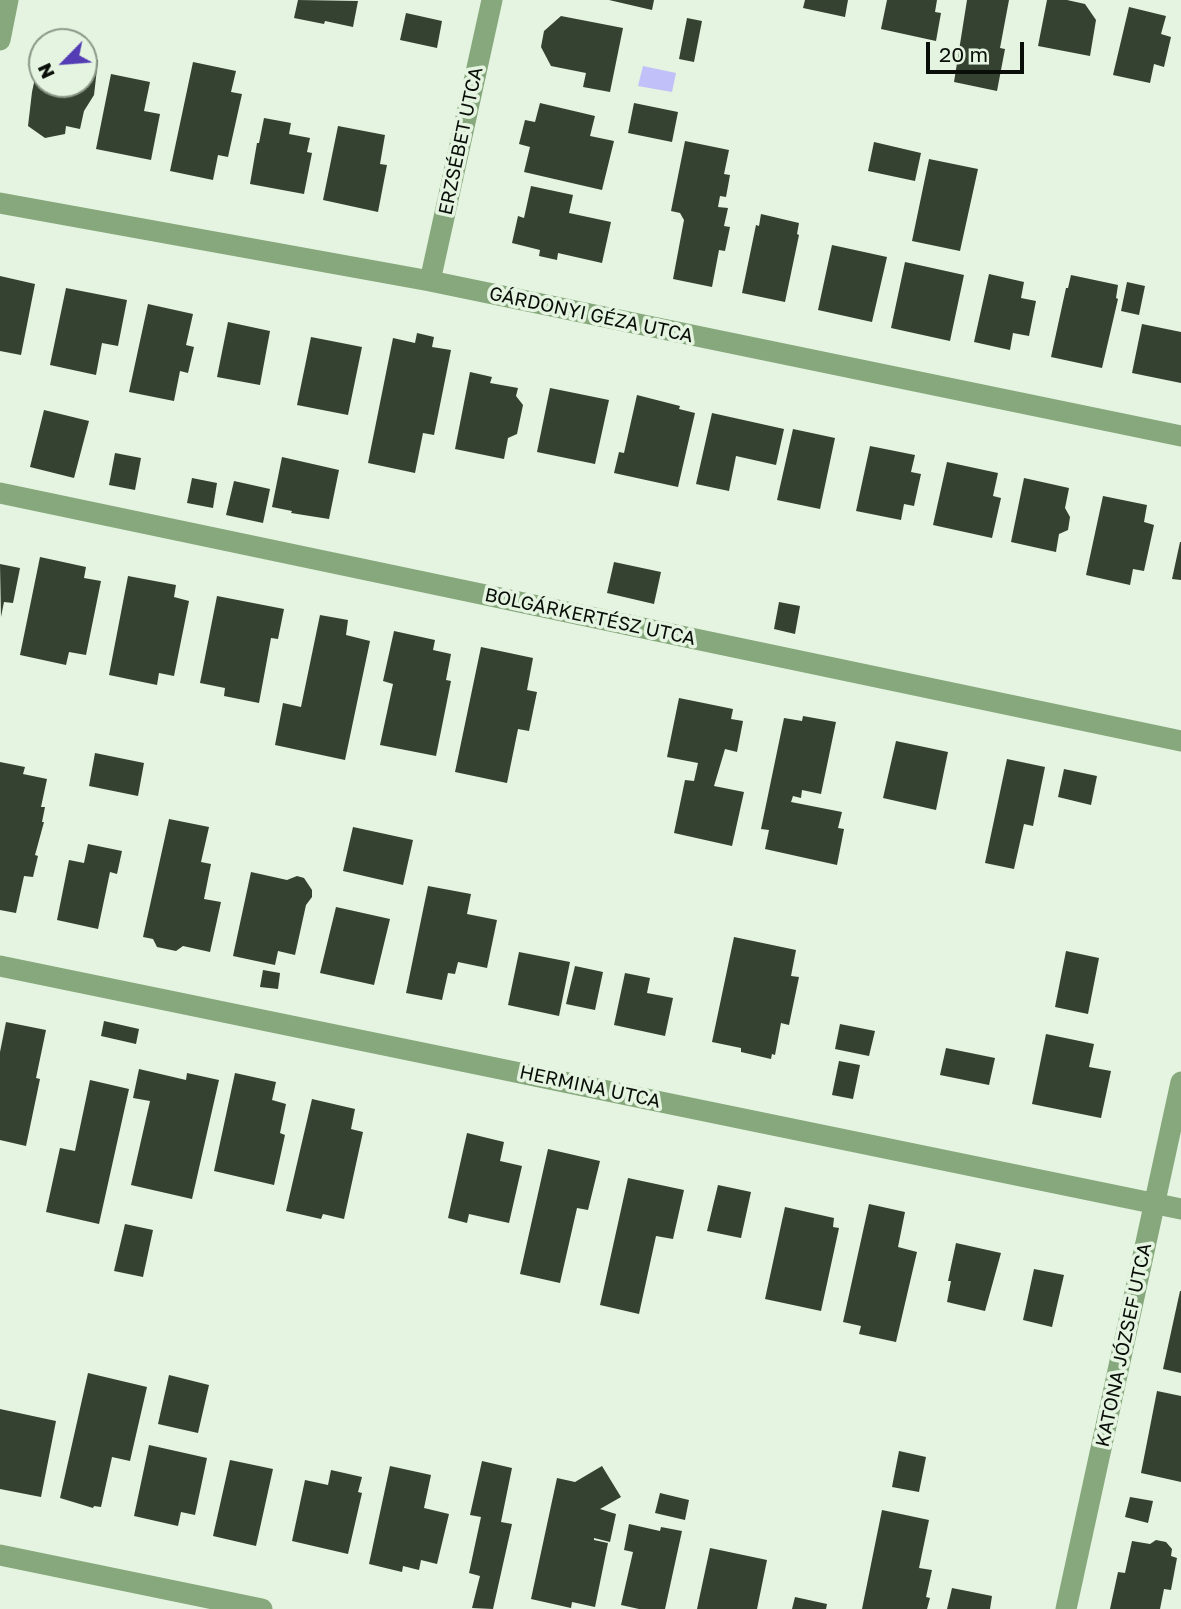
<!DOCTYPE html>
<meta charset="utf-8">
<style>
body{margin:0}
#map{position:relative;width:1181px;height:1609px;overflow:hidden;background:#e4f4e0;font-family:"Golos Text",sans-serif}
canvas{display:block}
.north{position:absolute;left:28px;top:28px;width:70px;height:70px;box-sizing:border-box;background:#e4f4e0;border:2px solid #8c988a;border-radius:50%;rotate:245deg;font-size:19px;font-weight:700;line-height:28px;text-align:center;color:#090e08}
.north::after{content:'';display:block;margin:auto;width:24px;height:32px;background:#543db4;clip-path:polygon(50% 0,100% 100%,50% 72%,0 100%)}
.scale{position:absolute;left:926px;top:42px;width:98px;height:32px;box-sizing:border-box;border:4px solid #090e08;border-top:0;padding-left:9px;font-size:21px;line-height:24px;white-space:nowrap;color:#090e08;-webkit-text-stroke:5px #e4f4e0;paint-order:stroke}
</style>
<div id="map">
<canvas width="1181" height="1609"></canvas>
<div class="north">N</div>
<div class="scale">20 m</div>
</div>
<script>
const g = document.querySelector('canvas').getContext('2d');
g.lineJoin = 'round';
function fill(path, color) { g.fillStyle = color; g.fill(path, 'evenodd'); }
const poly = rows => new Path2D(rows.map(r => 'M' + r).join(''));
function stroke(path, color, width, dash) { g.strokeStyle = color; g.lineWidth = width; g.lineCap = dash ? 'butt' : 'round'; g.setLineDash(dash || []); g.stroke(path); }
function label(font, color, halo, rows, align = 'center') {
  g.font = font + ' "Golos Text",sans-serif'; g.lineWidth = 7; g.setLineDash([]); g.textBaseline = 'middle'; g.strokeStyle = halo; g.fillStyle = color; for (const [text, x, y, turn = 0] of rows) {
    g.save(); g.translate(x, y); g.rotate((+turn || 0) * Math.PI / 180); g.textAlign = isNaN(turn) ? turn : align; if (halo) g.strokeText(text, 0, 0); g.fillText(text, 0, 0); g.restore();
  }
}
const water = poly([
 [643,66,676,73,672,92,638,86]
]);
const building = poly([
 [298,0,358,1,353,27,325,21,324,24,294,18],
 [609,0,654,0,652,10],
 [805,0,848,0,845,17,803,8],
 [887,0,937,0,935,12,941,13,936,41,881,29],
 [967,0,1009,0,1000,48,1005,49,997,91,954,82],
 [1047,0,1067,0,1085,4,1096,20,1090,56,1038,46],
 [1129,7,1166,16,1161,34,1171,37,1164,67,1154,64,1150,83,1113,75],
 [406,13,442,21,437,48,400,40],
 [561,16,623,28,610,92,583,87,586,73,551,66,541,47,544,31],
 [687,18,702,21,694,62,679,59],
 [41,50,42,84,84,84,84,53,98,60,94,95,84,111,80,129,66,126,65,134,45,138,28,126,32,92],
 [193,62,236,71,231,92,242,94,228,157,218,155,213,180,170,171],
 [111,74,150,82,144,111,160,114,151,160,96,149],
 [540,103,595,116,590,136,614,141,602,190,524,172,530,147,519,144,525,120,535,122],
 [634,103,678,112,672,142,628,133],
 [264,118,291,123,289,134,310,138,307,152,312,153,304,194,250,184,257,143,259,143],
 [338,126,385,135,380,164,387,165,378,212,323,200],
 [685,141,729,150,724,174,730,175,726,197,720,196,718,207,728,208,724,226,730,227,725,251,719,250,712,287,673,279,684,220,680,213,671,211],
 [874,142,921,153,915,181,868,171],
 [929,159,978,169,960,251,912,241],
 [531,186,573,195,569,213,611,222,602,263,558,253,557,260,539,256,540,250,512,243,518,216,524,218],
 [761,214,799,223,797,234,799,235,785,302,742,293,756,225,759,226],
 [832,245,887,257,872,322,818,310],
 [905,262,964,275,950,341,891,328],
 [989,274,1024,282,1021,298,1036,301,1029,336,1013,333,1010,350,974,342],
 [1071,275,1118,285,1116,298,1118,299,1102,368,1051,357,1066,288,1068,288],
 [0,276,35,284,21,355,0,351],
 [1127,282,1145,286,1139,315,1121,311],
 [66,288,127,300,118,346,102,343,96,375,50,365],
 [148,304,193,314,186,345,194,347,188,373,180,371,174,401,129,392],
 [228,322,270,331,260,385,217,377],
 [1142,324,1181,332,1181,383,1132,373],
 [417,333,434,337,432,347,451,350,434,435,423,433,415,473,368,463,393,338,415,343],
 [311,337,362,347,348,415,297,405],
 [470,372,492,377,490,383,518,388,516,396,523,405,517,434,508,438,504,459,455,449],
 [550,388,609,400,595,464,537,452],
 [637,395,680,406,679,409,695,413,678,487,614,473,619,452,624,453],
 [44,410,89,421,74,478,30,467],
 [712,413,784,429,776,465,736,456,729,491,696,484],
 [793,429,835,438,820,509,777,500],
 [870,446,915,455,911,472,921,474,914,506,904,504,901,520,856,511],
 [115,453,141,458,135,490,109,485],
 [282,457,339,470,329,519,291,513,292,511,272,507],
 [947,462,998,473,993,496,1001,498,992,538,933,525],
 [192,478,217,483,213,508,187,503],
 [1024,478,1069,488,1065,508,1070,517,1068,530,1059,534,1056,552,1011,542],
 [234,481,270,489,263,523,226,515],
 [1103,496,1147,505,1144,522,1154,525,1144,571,1133,569,1130,585,1086,575],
 [1180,542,1181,542,1181,580,1172,579],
 [40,557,86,567,84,578,101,581,86,655,69,652,66,665,20,655],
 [614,562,661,572,654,604,607,593],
 [0,564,20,568,13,603,4,602,1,617],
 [128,576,176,585,174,597,189,601,174,676,159,673,157,685,109,675],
 [217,596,284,609,278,639,271,638,259,703,224,696,225,688,200,683],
 [779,602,800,606,795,634,774,629],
 [320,615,348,620,346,635,370,641,345,760,275,745,283,703,301,707],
 [394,631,435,640,433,650,451,654,446,680,451,681,436,756,380,745,393,684,383,681],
 [481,647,533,658,527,690,537,692,529,731,518,729,507,783,455,772],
 [679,698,733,709,731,719,743,721,737,752,725,749,714,786,744,792,732,846,674,833,685,780,694,781,698,763,667,757],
 [803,716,836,722,821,794,802,790,801,798,793,796,791,802,842,812,838,828,844,829,837,865,765,849,769,830,761,829,784,718,802,721],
 [896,741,948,752,936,810,883,798],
 [95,753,144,763,138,796,89,786],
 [1007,759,1045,767,1033,826,1024,824,1014,869,985,863],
 [0,762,25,767,23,774,47,779,41,807,45,807,42,822,44,822,35,855,38,856,33,877,24,876,16,913,0,910],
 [1064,769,1097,776,1091,805,1058,797],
 [169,819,209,827,201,862,211,864,204,899,221,902,210,952,183,946,176,951,157,947,153,939,143,937],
 [353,827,413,840,403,885,343,871],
 [88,844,122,851,117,874,110,872,98,929,57,920,69,860,84,863],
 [251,872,287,880,297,876,304,878,312,890,312,897,306,905,295,955,278,951,275,965,233,956],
 [428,886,471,894,467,914,497,920,487,968,458,962,455,974,448,973,442,1000,406,993],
 [336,907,390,919,374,985,320,973],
 [734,937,796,950,791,976,799,977,789,1025,781,1023,775,1055,772,1054,771,1059,741,1052,741,1048,712,1042],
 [1066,951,1099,958,1088,1014,1055,1007],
 [519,952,570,962,559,1016,508,1005],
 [575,966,603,972,595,1010,566,1004],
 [263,970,280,973,278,989,260,987],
 [625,973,650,978,647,993,673,998,665,1036,614,1025],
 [104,1021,139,1029,136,1044,101,1036],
 [6,1022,46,1030,36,1078,40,1079,26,1146,0,1140,0,1052],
 [840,1024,875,1031,869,1056,835,1049],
 [1046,1034,1094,1044,1089,1067,1111,1071,1101,1118,1032,1104],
 [946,1048,995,1058,989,1085,940,1075],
 [839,1061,860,1065,853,1099,832,1095],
 [139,1069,186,1080,187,1073,219,1080,192,1199,131,1185,150,1101,133,1098],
 [235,1073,276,1082,272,1100,286,1104,280,1133,285,1135,274,1185,214,1171],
 [90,1080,129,1089,99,1224,46,1212,60,1148,75,1151],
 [312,1099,355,1109,351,1129,363,1132,344,1219,323,1214,321,1219,286,1211],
 [467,1133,504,1142,500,1161,522,1166,509,1223,469,1214,467,1223,448,1218],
 [548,1149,600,1161,588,1210,577,1208,560,1283,520,1274],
 [628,1178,684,1190,673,1239,656,1236,639,1314,600,1305],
 [718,1185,751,1192,741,1238,707,1231],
 [869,1204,905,1212,898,1247,917,1252,896,1342,859,1334,861,1326,843,1322],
 [785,1207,834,1218,833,1227,839,1228,821,1311,765,1299],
 [125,1224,153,1230,143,1277,114,1271],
 [956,1243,1001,1253,985,1311,947,1302,951,1281,948,1281],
 [1034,1269,1064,1275,1052,1327,1023,1320],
 [1180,1291,1181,1291,1181,1373,1163,1369],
 [88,1373,147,1387,130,1461,112,1457,101,1507,94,1506,93,1508,60,1498],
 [169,1375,209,1385,198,1433,158,1424],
 [1157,1391,1181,1396,1181,1482,1141,1473],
 [0,1409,56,1421,41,1497,0,1489],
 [149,1445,207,1458,195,1515,181,1512,178,1526,134,1516],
 [899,1451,926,1457,919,1492,892,1487],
 [230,1460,273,1469,256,1546,213,1536],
 [482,1461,512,1468,501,1522,512,1524,493,1609,472,1608,480,1576,469,1573,481,1517,470,1515],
 [390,1466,431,1475,424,1508,449,1514,437,1564,421,1560,419,1570,403,1566,402,1572,369,1564],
 [602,1466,621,1497,600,1509,616,1514,610,1542,594,1538,594,1540,608,1543,595,1607,572,1602,571,1608,531,1599,557,1478,575,1482],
 [331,1470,362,1477,358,1492,362,1493,348,1554,292,1541,305,1480,328,1485],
 [660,1493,689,1500,685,1520,655,1513],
 [1130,1497,1153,1501,1148,1523,1125,1517],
 [882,1510,929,1520,919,1568,932,1570,926,1597,930,1598,927,1609,862,1609],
 [629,1524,660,1531,661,1527,682,1531,665,1609,639,1609,621,1605,633,1552,624,1550],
 [1156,1540,1166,1542,1172,1549,1171,1556,1177,1558,1171,1590,1164,1589,1160,1609,1110,1609,1118,1572,1125,1573,1132,1541,1150,1544],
 [710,1548,767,1560,757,1609,697,1609],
 [952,1588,992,1596,990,1609,947,1609],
 [795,1597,827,1604,826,1609,792,1609]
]);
const minor = poly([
 [0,40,8,0],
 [0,203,430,281,1181,436],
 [430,281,492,0],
 [0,493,1181,741],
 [0,966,1181,1209],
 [0,1555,262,1609],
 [1066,1609,1181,1082]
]);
const streetNames = [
 ["ERZSÉBET UTCA",461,141,-78],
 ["GÁRDONYI GÉZA UTCA",591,315,12],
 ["BOLGÁRKERTÉSZ UTCA",590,617,12],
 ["HERMINA UTCA",590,1087,12],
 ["KATONA JÓZSEF UTCA",1124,1345,-78]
];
fill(water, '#c2c0f9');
fill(building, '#354131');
stroke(minor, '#87a87c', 21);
label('19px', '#090e08', '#e4f4e0', streetNames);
</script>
